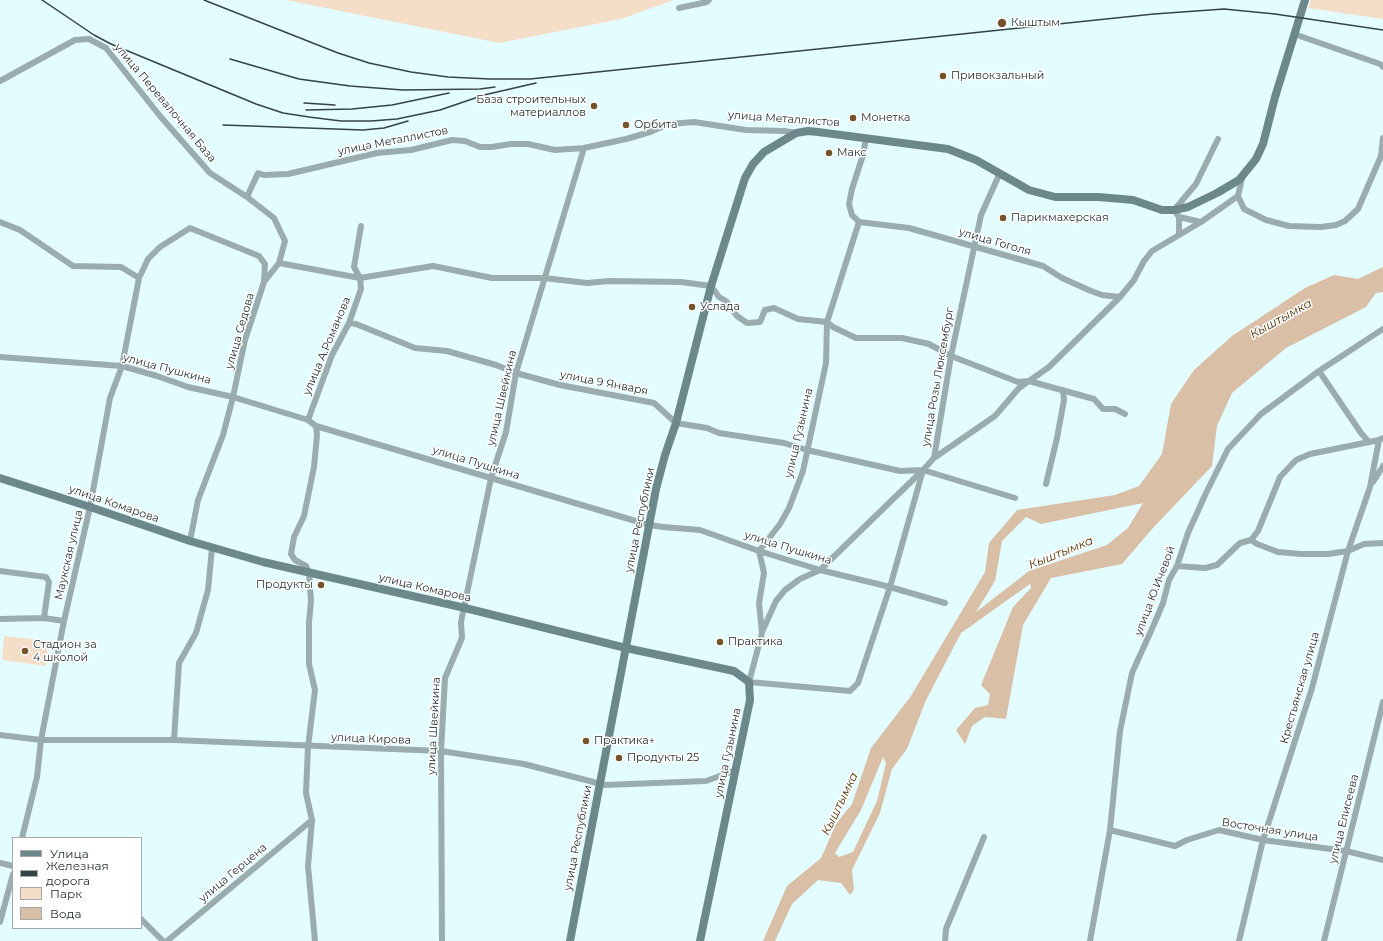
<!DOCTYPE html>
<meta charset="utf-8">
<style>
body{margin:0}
#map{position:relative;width:1383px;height:941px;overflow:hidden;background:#e3fcff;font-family:Montserrat,sans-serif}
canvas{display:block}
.legend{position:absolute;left:12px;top:837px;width:130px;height:92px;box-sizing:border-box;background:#fff;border:1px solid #a5a9aa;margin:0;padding:5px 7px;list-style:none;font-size:12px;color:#1d292a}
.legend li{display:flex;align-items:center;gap:8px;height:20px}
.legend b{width:20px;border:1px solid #a5a9aa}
</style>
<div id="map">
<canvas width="1383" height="941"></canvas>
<ul class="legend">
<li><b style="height:5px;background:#6d888b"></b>Улица</li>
<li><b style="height:5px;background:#354344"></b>Железная дорога</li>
<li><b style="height:11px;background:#f4dec7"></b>Парк</li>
<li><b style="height:11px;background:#d9bfa5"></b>Вода</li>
</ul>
</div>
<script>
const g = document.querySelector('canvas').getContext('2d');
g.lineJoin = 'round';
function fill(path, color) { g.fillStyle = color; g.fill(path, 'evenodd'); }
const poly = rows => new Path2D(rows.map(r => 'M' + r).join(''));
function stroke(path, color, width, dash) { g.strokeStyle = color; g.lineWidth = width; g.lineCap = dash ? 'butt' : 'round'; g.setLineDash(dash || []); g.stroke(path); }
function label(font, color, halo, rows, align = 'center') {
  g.font = font + ' Montserrat,sans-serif'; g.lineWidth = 3; g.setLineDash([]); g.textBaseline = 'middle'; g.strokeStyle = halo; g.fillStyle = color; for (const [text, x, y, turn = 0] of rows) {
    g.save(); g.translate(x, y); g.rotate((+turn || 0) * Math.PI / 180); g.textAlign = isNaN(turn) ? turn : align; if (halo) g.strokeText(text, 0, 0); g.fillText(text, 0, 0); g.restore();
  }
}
const green = poly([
 [286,0,674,0,621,19,499,43],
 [1311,0,1383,0,1383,19,1308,8],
 [4,636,48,641,46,666,2,660]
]);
const water = poly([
 [1383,267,1383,292,1376,293,1366,307,1286,348,1232,393,1217,426,1212,466,1153,528,1122,564,1051,578,1023,625,1006,719,985,717,972,726,965,744,956,730,975,708,988,705,990,694,981,685,1013,607,1031,588,1030,584,961,633,926,700,907,749,892,769,880,813,852,870,854,890,850,895,841,883,818,880,792,904,775,941,763,941,787,886,821,858,836,824,852,804,871,748,911,696,985,572,989,543,1017,510,1115,495,1139,486,1162,454,1171,404,1194,370,1232,336,1305,288,1334,275,1358,279],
 [1143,503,1128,528,1107,545,1029,571,976,612,995,581,1002,541,1026,517,1041,524],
 [883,757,886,763,877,801,853,852,839,857,835,853,861,810]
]);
const street = poly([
 [679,8,707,2,709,0],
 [1294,34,1380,64,1383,67],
 [0,81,75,40,89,39,106,48,160,116,210,173,247,197],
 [866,138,863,155,852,189,849,204,852,215,859,222,827,322,826,363,803,471,789,508,780,524,759,551,764,573,759,603,762,633,749,682,850,691,858,683,890,587,923,470,934,458,951,356,981,215,999,175],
 [1238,196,1244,209,1266,220,1289,226,1321,227,1336,225,1345,221,1358,209,1381,156,1383,138],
 [1179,217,1201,222],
 [0,222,20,230,73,266,121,267,139,278],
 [859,222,909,228,1043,266,1062,278,1091,291,1102,295,1120,297],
 [1179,235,1179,217,1174,210,1196,184,1218,139],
 [279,263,360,278,433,266,492,278,544,278,587,283,609,281,681,282,711,286,719,297,726,301,737,316,747,323,760,322,765,310,774,308,798,319,827,322,833,327,856,338,902,338,929,344,951,356,1018,382,1029,381,1094,399,1103,409,1115,409,1125,414],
 [349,323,356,324,415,348,447,351,496,365,516,373,560,385,654,403,676,423,707,428,719,433,784,443,807,450,900,471,923,470,1015,498],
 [0,357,122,366,157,376,188,387,233,397,308,420,316,426,649,525,663,527,700,530,759,551,820,570,890,587,945,603],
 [1319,371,1361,433,1369,442],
 [308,420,332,355,349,323,361,289,360,278,354,267,361,226],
 [934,458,995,416,1019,388,1049,367,1120,297,1134,280,1144,261,1152,251,1201,222,1238,196,1242,178],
 [1373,482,1383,466],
 [1046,484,1057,438,1064,400,1063,390],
 [1251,540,1257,544,1278,552,1301,554,1328,554,1348,551,1364,544,1383,543],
 [190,541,198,500,223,435,233,397,245,340,264,282,279,263,285,241,274,218,247,197,258,173,264,175,288,174,377,153,411,150,452,140,465,141,480,147,492,147,511,144,528,144,555,150,584,148,626,139,650,132,669,124,694,122,746,130,784,131,796,133],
 [1177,566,1205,568,1217,565,1240,543,1251,540,1258,531,1280,477,1296,460,1310,454,1379,440,1383,438],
 [0,571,46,577,49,582,44,618],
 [0,619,44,618,64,621],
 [762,632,776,601,785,590,800,579,820,570,922,471],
 [0,735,41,740,174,740,441,751,524,764,605,785,706,781,736,770],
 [174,740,179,663,196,633,208,590,212,548],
 [1110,830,1175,846,1187,840,1219,830,1263,840,1346,851,1383,860],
 [22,838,37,777,41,740,64,621,90,507,110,398,122,366,139,278,148,259,160,247,190,228,259,256,265,264,264,282],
 [0,863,13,866],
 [141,919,163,941],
 [0,922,13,874],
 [167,941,312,820],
 [315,941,308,866,312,820,306,793,308,747,315,690,309,664,309,622,311,601,309,573,306,566,295,560,291,554,294,537,304,516,314,467,317,435,316,426],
 [442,941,441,751,445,678,462,638,461,622,491,478,506,432,516,373,584,148],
 [945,941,946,929,984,837],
 [1090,941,1110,830,1120,731,1132,673,1155,622,1163,603,1169,580,1177,566,1188,533,1206,493,1228,449,1261,414,1319,371,1383,329],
 [1239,941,1263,840,1312,688,1348,551,1370,487,1379,440],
 [1324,941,1383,702]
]);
const secondary = poly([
 [0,478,90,507,190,541,263,562,465,608,626,648,734,671,749,682,750,700,700,941],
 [570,941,656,489,665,455,676,423,711,286,745,178,753,164,764,152,796,133,808,131,818,132,948,149,976,160,1029,190,1055,197,1098,197,1122,199,1133,200,1162,210,1174,210,1188,207,1217,193,1239,180,1256,159,1263,144,1275,97,1305,0]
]);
const rail = poly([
 [42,0,94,35,111,44,256,104,283,113,309,117,341,121,371,121,397,119,440,110,484,95,536,83],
 [204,0,338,53,369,63,411,72,448,77,490,79,530,79,1154,14,1224,9,1275,14,1383,30],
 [230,59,299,79,350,86,403,90,480,89,495,87],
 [304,103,335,105],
 [306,110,352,109,392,105,449,93],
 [223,125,363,130,384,128,408,121]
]);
const markers = [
 [1002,23,5,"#75522a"],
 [943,76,4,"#75522a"],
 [594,106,4,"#75522a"],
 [853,118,4,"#75522a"],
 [626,125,4,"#75522a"],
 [829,153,4,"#75522a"],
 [1003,218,4,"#75522a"],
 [692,307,4,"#75522a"],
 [321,585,4,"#75522a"],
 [720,642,4,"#75522a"],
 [25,651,4,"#75522a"],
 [586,741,4,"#75522a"],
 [619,758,4,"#75522a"]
];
const poiNames = [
 ["Кыштым",1011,23],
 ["Привокзальный",951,76],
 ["База cтроительных",586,100,"right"],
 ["материаллов",586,113,"right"],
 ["Монетка",861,118],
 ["Орбита",634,125],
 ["Макс",837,153],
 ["Парикмахерская",1011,218],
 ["Услада",700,307],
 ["Продукты",313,585,"right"],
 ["Практика",728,642],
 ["Стадион за",33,645],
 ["4 школой",33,658],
 ["Практика+",594,741],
 ["Продукты 25",627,758]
];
const streetNames = [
 ["улица Перевалочная База",165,103,50],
 ["улица Металлистов",784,119,4],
 ["улица Металлистов",393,141,-11],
 ["улица Гоголя",995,242,16],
 ["улица Седова",240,331,-74],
 ["улица А.Романова",327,346,-67],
 ["улица Пушкина",167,369,15],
 ["улица Розы Люксембург",938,377,-80],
 ["улица 9 Января",604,383,11],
 ["улица Швейкина",502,398,-77],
 ["улица Гузынина",799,433,-77],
 ["улица Пушкина",476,463,17],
 ["улица Комарова",114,504,19],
 ["улица Республики",640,520,-78],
 ["улица Пушкина",788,548,17],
 ["Маукская улица",69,555,-77],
 ["улица Комарова",425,588,13],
 ["улица Ю.Ичевой",1155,591,-69],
 ["Крестьянская улица",1300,688,-74],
 ["улица Швейкина",434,726,-87],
 ["улица Кирова",371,739,2],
 ["улица Гузынина",728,753,-78],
 ["улица Елисеева",1344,819,-76],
 ["Восточная улица",1270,830,9],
 ["улица Республики",578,838,-79],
 ["улица Герцена",233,873,-40]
];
const waterNames = [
 ["Кыштымка",1281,319,-29],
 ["Кыштымка",1061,553,-22],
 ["Кыштымка",840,804,-64]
];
fill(green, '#f4dec7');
fill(water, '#d9bfa5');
stroke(street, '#9aacae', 6);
stroke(secondary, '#6d888b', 8);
stroke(rail, '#354344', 1.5);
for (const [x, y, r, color] of markers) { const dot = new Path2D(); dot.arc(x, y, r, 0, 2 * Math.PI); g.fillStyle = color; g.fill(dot); stroke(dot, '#fff', 1.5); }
label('11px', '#1d292a', '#fff', poiNames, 'left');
label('11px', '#1d292a', '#fff', streetNames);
label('italic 12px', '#502e00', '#fff', waterNames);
</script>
